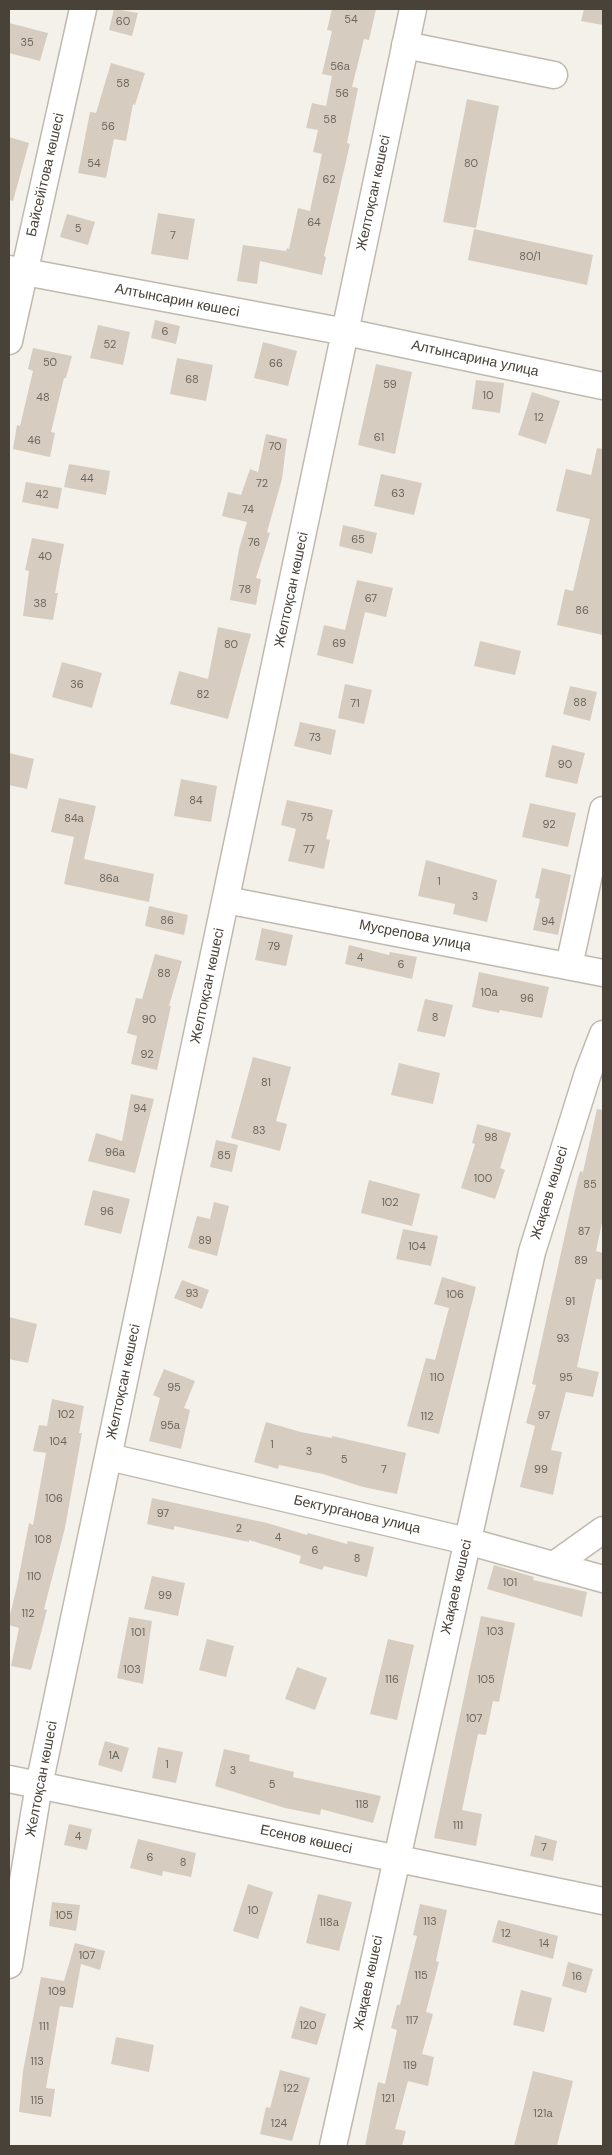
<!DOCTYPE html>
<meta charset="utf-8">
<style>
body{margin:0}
#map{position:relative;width:612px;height:2155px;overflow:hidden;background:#f4f1ea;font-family:"DM Sans",sans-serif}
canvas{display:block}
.frame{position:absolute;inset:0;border:10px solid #484238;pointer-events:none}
</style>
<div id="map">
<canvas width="612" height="2155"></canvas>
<div class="frame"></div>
</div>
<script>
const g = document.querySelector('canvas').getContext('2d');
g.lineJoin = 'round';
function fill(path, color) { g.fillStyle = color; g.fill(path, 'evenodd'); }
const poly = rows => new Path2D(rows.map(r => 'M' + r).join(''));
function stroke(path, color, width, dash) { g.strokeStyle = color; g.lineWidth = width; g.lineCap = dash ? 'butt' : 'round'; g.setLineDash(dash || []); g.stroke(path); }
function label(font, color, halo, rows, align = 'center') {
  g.font = font + ' "DM Sans",sans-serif'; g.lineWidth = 4.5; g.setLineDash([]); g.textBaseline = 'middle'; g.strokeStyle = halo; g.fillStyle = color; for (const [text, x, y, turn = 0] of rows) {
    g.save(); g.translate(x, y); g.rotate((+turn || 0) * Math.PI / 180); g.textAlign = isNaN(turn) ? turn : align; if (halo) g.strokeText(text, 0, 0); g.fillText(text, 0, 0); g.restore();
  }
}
const building = poly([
 [114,9,138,13,132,36,109,30],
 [332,9,376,9,369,40,364,39,352,87,358,88,347,143,350,144,324,256,326,257,322,275,260,261,257,284,237,281,243,245,286,251,287,248,289,249,298,208,310,211,322,154,313,152,318,130,306,128,312,103,326,106,332,76,322,74,332,31,327,30],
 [584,9,603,9,603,25,581,21],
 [9,23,48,33,40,61,9,53],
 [111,63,145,73,135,105,133,104,126,141,114,139,106,178,78,173,90,112,96,113],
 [467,99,499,106,476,228,443,222],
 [9,137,29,143,13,201,9,200],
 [158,213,195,219,188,260,151,254],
 [67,214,95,222,88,245,60,237],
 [474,229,593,255,587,285,468,260],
 [155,320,180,326,176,344,151,338],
 [98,325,130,332,123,365,90,358],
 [263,342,297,351,288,386,254,378],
 [33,348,72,356,66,378,64,378,51,432,55,433,50,457,13,449,17,425,20,426,33,371,28,369],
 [177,358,213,365,206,401,170,394],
 [376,364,412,372,395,454,358,445],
 [476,380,504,383,500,413,472,409],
 [532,392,560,401,546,444,518,435],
 [266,434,287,439,282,479,267,532,270,533,256,578,261,579,256,605,230,600,239,549,247,522,222,516,228,492,241,495,250,469,258,472],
 [597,448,603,449,603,635,557,625,565,589,573,591,590,519,556,511,566,469,591,475],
 [69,464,110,471,106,495,64,487],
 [381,474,422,483,414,515,374,506],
 [26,482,62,488,58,509,22,502],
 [343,525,377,533,372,554,339,546],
 [32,538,64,544,55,593,58,593,53,620,23,616,29,571,25,570],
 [357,580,393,588,386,617,365,612,353,664,317,655,324,625,345,630],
 [218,627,251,634,228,719,170,704,179,671,208,679],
 [480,641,521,651,515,675,474,666],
 [62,662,102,673,92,708,52,697],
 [345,684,372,690,364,724,338,718],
 [570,686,597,692,590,721,563,714],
 [300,722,336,730,331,755,294,746],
 [552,745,585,753,577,784,545,777],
 [9,753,34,759,27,789,9,785],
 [181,779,217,786,211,822,174,816],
 [59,798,96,806,84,859,154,874,149,902,64,884,74,837,51,832],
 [287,800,333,810,326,839,330,840,324,869,288,861,296,829,281,825],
 [530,803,576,813,568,847,522,837],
 [426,860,497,880,487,922,453,914,455,904,418,896],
 [542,868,571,875,558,935,533,930,540,899,535,898],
 [149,906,188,915,184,935,145,926],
 [262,928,293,935,286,966,255,960],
 [349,945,389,955,390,952,417,957,412,979,345,964],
 [155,954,182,961,169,1006,171,1006,157,1070,131,1064,137,1036,127,1033,136,998,142,999],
 [479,972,549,987,542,1018,500,1010,499,1013,472,1007],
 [425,999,453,1005,445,1037,417,1031],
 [253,1057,291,1067,276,1121,287,1124,280,1151,231,1138],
 [399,1063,440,1073,433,1104,391,1095],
 [131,1094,154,1099,135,1173,88,1161,96,1133,122,1141],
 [597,1109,603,1110,603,1218,596,1251,603,1253,603,1280,596,1279,577,1367,599,1372,593,1397,566,1392,551,1450,562,1452,553,1495,520,1487,535,1426,526,1423,536,1385,532,1384,574,1194,580,1171,583,1172],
 [477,1124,511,1133,500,1168,505,1170,495,1199,461,1188,475,1144,472,1143],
 [216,1140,238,1145,232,1172,210,1167],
 [369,1180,420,1194,412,1226,361,1213],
 [93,1190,130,1199,121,1234,84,1225],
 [214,1202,229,1206,217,1256,188,1248,197,1216,210,1219],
 [403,1229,438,1236,431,1266,396,1259],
 [442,1277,476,1287,439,1434,407,1426,426,1358,435,1360,449,1308,434,1304],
 [182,1280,209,1290,202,1309,174,1298],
 [9,1317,37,1324,28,1363,9,1359],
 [164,1369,195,1381,184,1408,190,1410,181,1449,149,1441,160,1398,153,1395],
 [52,1399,84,1406,79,1433,82,1433,65,1528,44,1609,47,1610,31,1670,11,1666,19,1628,9,1625,9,1619,17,1586,29,1523,33,1525,46,1453,33,1451,39,1425,47,1426],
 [266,1422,301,1432,332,1438,332,1436,406,1453,397,1494,363,1487,323,1474,279,1465,278,1469,254,1462],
 [152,1498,267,1523,307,1535,308,1533,347,1544,348,1541,374,1547,367,1577,324,1566,322,1570,299,1563,301,1556,249,1540,249,1542,174,1526,174,1530,147,1524],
 [494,1565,534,1577,533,1580,587,1592,582,1617,487,1589],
 [152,1576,185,1583,178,1616,144,1609],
 [481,1616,515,1623,499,1702,493,1701,486,1735,478,1734,462,1810,482,1814,476,1846,434,1838],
 [129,1617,152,1621,143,1684,117,1678],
 [207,1639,234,1646,226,1677,199,1670],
 [388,1639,414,1645,397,1720,370,1714],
 [297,1667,327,1678,315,1710,285,1699],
 [105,1741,129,1748,122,1772,98,1765],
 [158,1747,183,1752,176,1783,152,1778],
 [224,1749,250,1755,249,1761,294,1772,293,1777,381,1796,373,1823,321,1809,320,1815,285,1808,215,1786],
 [69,1824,92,1829,87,1850,64,1845],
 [535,1835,557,1841,553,1861,530,1856],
 [138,1839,196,1853,191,1877,163,1871,162,1876,130,1868],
 [248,1884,273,1892,258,1939,233,1931],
 [318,1894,352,1902,339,1951,306,1943],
 [52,1902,80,1905,76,1931,49,1926],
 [420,1904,447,1910,436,1961,439,1962,426,2012,433,2014,422,2054,434,2057,428,2086,408,2081,395,2129,406,2131,402,2146,365,2146,378,2082,385,2084,397,2030,391,2028,397,2005,400,2005,417,1936,413,1935],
 [498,1920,558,1936,553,1959,492,1942],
 [75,1943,105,1951,100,1970,81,1964,73,2008,60,2006,46,2088,55,2089,51,2117,19,2112,23,2071,41,1977,64,1981],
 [568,1962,593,1969,586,1993,562,1986],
 [521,1990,552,1998,544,2032,513,2025],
 [300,2006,326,2014,317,2045,291,2038],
 [116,2037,154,2045,149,2072,111,2064],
 [280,2070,310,2078,292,2141,260,2134,266,2107,270,2108],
 [533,2071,573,2081,557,2146,514,2146]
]);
const minor = poly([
 [405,45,554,75],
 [9,269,346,332,603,386],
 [9,341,83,9],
 [226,900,603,973],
 [569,966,603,810],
 [109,1457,467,1541,603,1579],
 [554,1565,603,1530],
 [9,1779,603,1901],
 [9,1965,39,1785,413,9],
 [333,2146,532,1252,588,1073,603,1034]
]);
const numberNames = [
 ["54",351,20],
 ["60",123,22],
 ["35",27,43],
 ["56а",340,67],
 ["58",123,84],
 ["56",342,94],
 ["58",330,120],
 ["56",108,127],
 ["54",94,164],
 ["80",471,164],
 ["62",329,180],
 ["64",314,223],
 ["5",78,229],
 ["7",173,236],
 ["80/1",530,257],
 ["6",165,332],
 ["52",110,345],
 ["50",50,363],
 ["66",276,364],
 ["68",192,380],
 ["59",390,385],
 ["10",488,396],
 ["48",43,398],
 ["12",539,418],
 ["61",379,438],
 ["46",34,441],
 ["70",275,447],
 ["44",87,479],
 ["72",262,484],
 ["63",398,494],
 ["42",42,495],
 ["74",248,510],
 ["65",358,540],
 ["76",254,543],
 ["40",45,557],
 ["78",245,590],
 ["67",371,599],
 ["38",40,604],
 ["86",582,611],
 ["69",339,644],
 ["80",231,645],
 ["36",77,685],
 ["82",203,695],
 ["88",580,703],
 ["71",355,704],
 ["73",315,738],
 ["90",565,765],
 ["84",196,801],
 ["75",307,818],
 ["84а",74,819],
 ["92",549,825],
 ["77",309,850],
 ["86а",109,879],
 ["1",439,882],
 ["3",475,897],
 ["86",167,921],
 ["94",548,922],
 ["79",274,947],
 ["4",360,958],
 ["6",401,965],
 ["88",164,974],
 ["10а",489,993],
 ["96",527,999],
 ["8",435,1018],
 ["90",149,1020],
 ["92",147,1055],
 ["81",266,1083],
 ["94",140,1109],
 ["83",259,1131],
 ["98",491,1138],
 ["96а",115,1153],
 ["85",224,1156],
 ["100",483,1179],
 ["85",590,1185],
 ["102",390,1203],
 ["96",107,1212],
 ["87",584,1232],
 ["89",205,1241],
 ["104",417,1247],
 ["89",581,1261],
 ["93",192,1294],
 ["106",455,1295],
 ["91",570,1302],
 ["93",563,1339],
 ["110",437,1378],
 ["95",566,1378],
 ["95",174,1388],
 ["102",66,1415],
 ["97",544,1416],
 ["112",427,1417],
 ["95а",170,1426],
 ["104",58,1442],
 ["1",272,1445],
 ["3",309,1452],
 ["5",344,1460],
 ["7",384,1470],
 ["99",541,1470],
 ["106",54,1499],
 ["97",163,1514],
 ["2",239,1529],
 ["4",278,1538],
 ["108",43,1540],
 ["6",315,1551],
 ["8",357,1559],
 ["110",34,1577],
 ["101",510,1583],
 ["99",165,1596],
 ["112",28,1614],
 ["103",495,1632],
 ["101",138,1633],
 ["103",132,1670],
 ["116",392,1680],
 ["105",486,1680],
 ["107",474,1719],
 ["1А",114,1756],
 ["1",167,1765],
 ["3",233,1771],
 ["5",272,1785],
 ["118",362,1805],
 ["111",458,1826],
 ["4",78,1837],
 ["7",544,1848],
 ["6",150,1858],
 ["8",183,1863],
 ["10",253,1911],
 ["105",64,1916],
 ["113",430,1922],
 ["118а",329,1923],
 ["12",506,1934],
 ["14",544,1944],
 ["107",87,1956],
 ["115",421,1976],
 ["16",577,1977],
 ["109",57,1992],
 ["117",412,2021],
 ["120",308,2026],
 ["111",44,2027],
 ["113",37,2062],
 ["119",410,2066],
 ["122",291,2089],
 ["121",388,2099],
 ["115",37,2101],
 ["121а",543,2114],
 ["124",279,2124]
];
const streetNames = [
 ["Байсейітова көшесі",46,175,-77],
 ["Желтоқсан көшесі",374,193,-78],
 ["Алтынсарин көшесі",177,301,11],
 ["Алтынсарина улица",475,359,12],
 ["Желтоқсан көшесі",292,590,-78],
 ["Мусрепова улица",415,936,11],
 ["Желтоқсан көшесі",208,986,-78],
 ["Жақаев көшесі",550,1193,-73],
 ["Желтоқсан көшесі",124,1382,-78],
 ["Бектурганова улица",357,1515,13],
 ["Жақаев көшесі",457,1587,-77],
 ["Желтоқсан көшесі",42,1779,-79],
 ["Есенов көшесі",306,1840,12],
 ["Жақаев көшесі",369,1983,-78]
];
fill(building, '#d6cdc0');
stroke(minor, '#c0b9ad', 29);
stroke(minor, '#fff', 26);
label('11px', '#6c655a', null, numberNames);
label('14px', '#484238', '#fff', streetNames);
</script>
